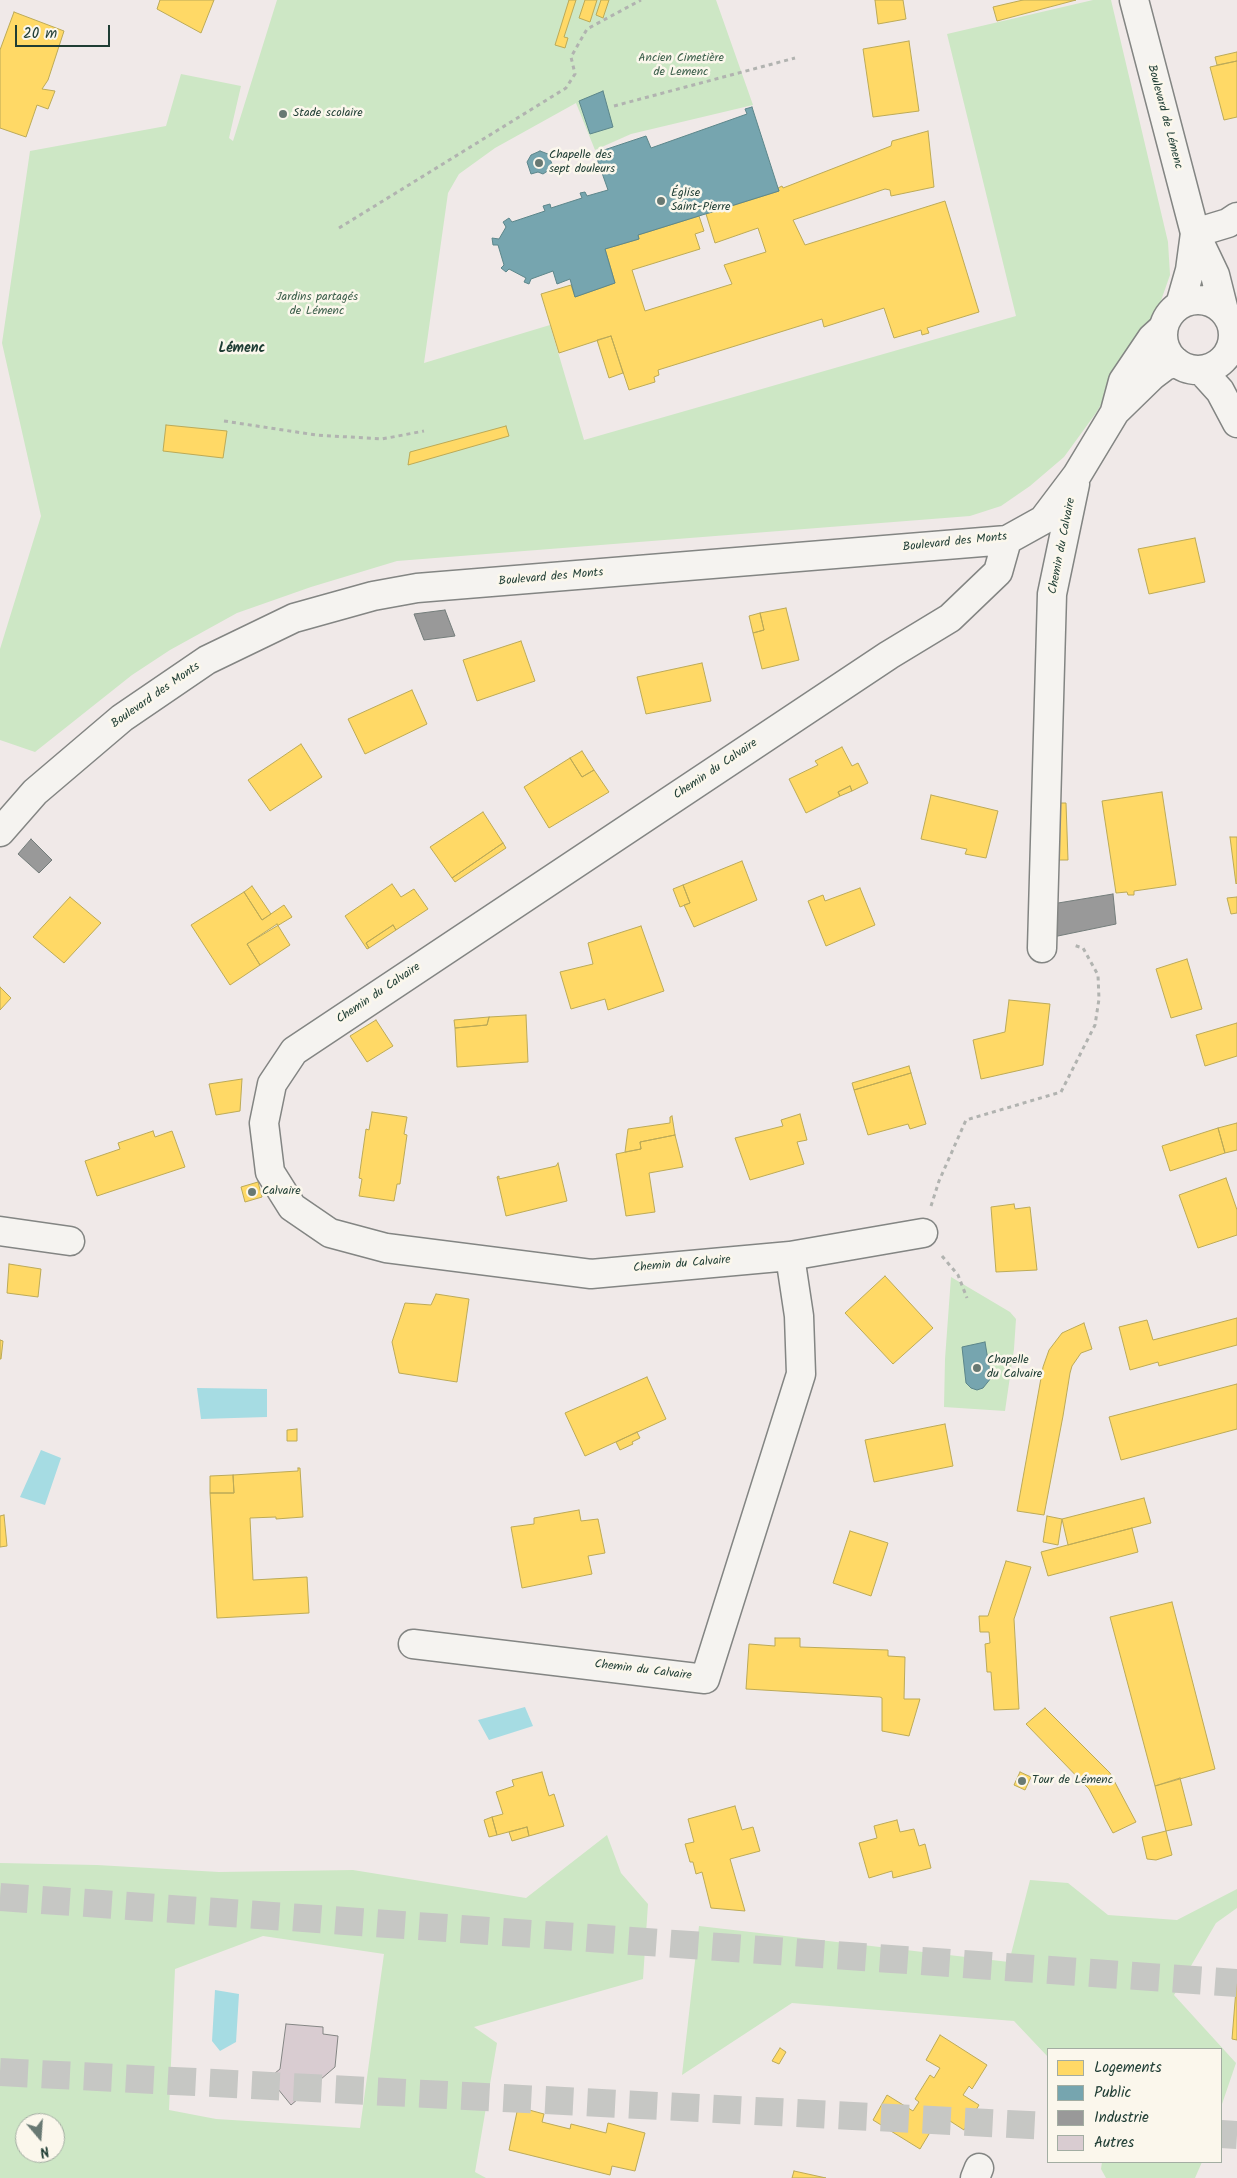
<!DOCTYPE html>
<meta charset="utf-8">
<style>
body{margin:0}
#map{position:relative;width:1237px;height:2178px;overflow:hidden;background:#f0e9e8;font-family:Kalam,sans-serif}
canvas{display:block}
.legend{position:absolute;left:1047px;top:2048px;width:175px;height:115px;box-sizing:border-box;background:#fbf7ec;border:1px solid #a3ada2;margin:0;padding:6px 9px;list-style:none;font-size:15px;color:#1f3d34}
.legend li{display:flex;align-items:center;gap:10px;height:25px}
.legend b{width:25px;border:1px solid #a3ada2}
.north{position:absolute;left:15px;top:2113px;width:50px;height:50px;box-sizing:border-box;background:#fbf7ec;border:1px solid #a3ada2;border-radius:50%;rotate:162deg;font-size:14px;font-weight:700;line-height:20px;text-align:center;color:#1f3d34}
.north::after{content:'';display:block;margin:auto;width:18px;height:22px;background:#687973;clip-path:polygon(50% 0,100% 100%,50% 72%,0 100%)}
.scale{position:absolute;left:15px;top:25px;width:95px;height:22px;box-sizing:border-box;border:2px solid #1f3d34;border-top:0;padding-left:6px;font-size:15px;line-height:18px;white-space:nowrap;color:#1f3d34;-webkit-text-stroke:4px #fbf7ec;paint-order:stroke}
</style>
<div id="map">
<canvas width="1237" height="2178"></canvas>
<ul class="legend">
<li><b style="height:14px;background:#ffd966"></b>Logements</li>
<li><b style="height:14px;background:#76a5af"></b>Public</li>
<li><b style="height:14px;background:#999"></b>Industrie</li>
<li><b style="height:14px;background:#d9ccd1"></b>Autres</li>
</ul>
<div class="north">N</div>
<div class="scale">20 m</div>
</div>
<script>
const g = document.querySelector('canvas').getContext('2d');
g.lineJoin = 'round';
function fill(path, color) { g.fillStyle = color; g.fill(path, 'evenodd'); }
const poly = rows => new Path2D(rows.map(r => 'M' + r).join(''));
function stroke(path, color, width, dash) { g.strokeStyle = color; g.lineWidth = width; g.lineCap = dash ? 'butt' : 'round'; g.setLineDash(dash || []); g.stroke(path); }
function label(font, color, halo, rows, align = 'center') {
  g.font = font + ' Kalam,sans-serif'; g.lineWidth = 5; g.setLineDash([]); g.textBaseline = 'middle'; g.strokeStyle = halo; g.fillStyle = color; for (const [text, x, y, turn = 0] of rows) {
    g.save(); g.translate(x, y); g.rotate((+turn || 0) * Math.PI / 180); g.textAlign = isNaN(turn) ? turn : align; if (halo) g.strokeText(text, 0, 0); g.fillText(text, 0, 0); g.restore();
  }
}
const green = poly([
 [277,0,716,0,753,105,631,134,595,150,576,103,495,148,459,174,448,193,424,363,550,325,584,440,1016,316,947,34,1093,0,1111,0,1168,242,1170,275,1157,312,1096,413,1064,457,1030,486,1001,506,970,516,397,561,311,587,237,613,170,650,132,675,35,752,0,740,0,649,41,516,2,343,30,151,166,126,181,74,241,86,229,138,233,141],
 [951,1277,1010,1312,1016,1319,1014,1349,1005,1411,944,1407,945,1359],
 [607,1835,621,1873,648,1904,643,1979,474,2027,497,2043,475,2172,486,2178,0,2178,0,1863,97,1865,219,1872,353,1870,526,1898],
 [263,1936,384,1954,360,2128,216,2119,169,2110,175,1969],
 [25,2123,55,2123,55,2153,25,2153],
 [1030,1880,1068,1883,1108,1915,1177,1920,1237,1889,1237,1908,1216,1923,1174,1995,1236,2063,1221,2107,1221,2049,1048,2049,1048,2057,1014,2021,792,2003,682,2075,699,1926,1009,1962],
 [1102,2162,1202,2162,1195,2178,1106,2178,1101,2169]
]);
const water = poly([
 [197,1388,267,1389,267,1417,201,1419],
 [41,1450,61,1458,45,1505,20,1497],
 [525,1707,533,1726,489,1740,478,1720],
 [215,1990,239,1994,236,2042,220,2051,212,2041]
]);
const homes = poly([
 [160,0,214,0,201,33,157,9,160,0],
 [569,0,576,0,564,37,568,38,565,48,555,45,569,0],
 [585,0,597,0,590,22,579,18,585,0],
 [601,0,609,0,603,18,596,15,601,0],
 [875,0,903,0,906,19,878,24,875,0],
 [1023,0,1076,0,997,21,993,7,1023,0],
 [14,12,64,31,48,80,42,89,55,91,48,109,37,105,26,137,0,128,0,50,14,12],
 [909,41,919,111,873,117,863,49,909,41],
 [1237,52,1237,61,1217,65,1215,57,1237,52],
 [1237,61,1237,117,1224,120,1210,67,1237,61],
 [928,131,934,187,891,196,890,190,885,189,793,220,805,245,945,201,979,312,927,328,929,333,922,335,921,330,894,338,884,308,824,327,822,319,658,370,659,375,654,377,655,382,629,390,611,336,559,353,541,294,571,285,575,297,615,283,605,249,639,239,638,235,699,216,704,231,695,234,700,249,632,270,645,311,732,284,724,265,766,252,758,228,715,243,706,214,779,191,778,188,782,186,783,188,891,146,892,141,928,131],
 [611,336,623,373,609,378,597,340,611,336],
 [166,425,227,431,223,458,163,451,166,425],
 [506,426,509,436,408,465,410,452,506,426],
 [1195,538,1205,582,1149,594,1138,549,1195,538],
 [786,608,799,660,762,669,753,633,764,630,760,613,786,608],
 [760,613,764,630,753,633,749,616,760,613],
 [521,641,535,681,477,701,463,660,521,641],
 [702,663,711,701,646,714,637,677,702,663],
 [412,690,427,724,365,754,348,719,412,690],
 [301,744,322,777,270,811,248,780,301,744],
 [842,747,852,766,858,763,868,783,852,791,850,786,838,792,840,796,806,813,789,779,818,765,815,761,842,747],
 [582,751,594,770,582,777,570,758,582,751],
 [570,758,582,777,594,770,609,792,549,828,524,787,570,758],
 [850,786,852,791,840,796,838,792,850,786],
 [1162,792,1176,885,1134,891,1134,895,1128,895,1127,892,1116,893,1102,801,1162,792],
 [931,795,998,811,986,858,965,854,967,849,921,839,931,795],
 [1051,803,1066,803,1068,860,1051,860,1051,803],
 [483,812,503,843,452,878,430,847,483,812],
 [1230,837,1237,837,1237,883,1236,884,1230,837],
 [503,843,506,848,455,882,452,878,503,843],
 [742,861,757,900,694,927,684,905,690,903,683,885,742,861],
 [392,884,401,897,414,889,428,909,396,930,393,925,366,943,369,948,367,949,345,916,392,884],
 [683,885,690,903,680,907,673,889,683,885],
 [252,886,271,914,262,920,244,892,252,886],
 [860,888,875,925,826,946,808,901,823,895,825,901,860,888],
 [244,892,262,920,284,905,292,917,247,944,260,965,230,985,191,925,244,892],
 [70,897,101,923,64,963,33,937,70,897],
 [1237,897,1237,913,1231,914,1227,898,1237,897],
 [277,924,290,945,260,965,247,944,277,924],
 [393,925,396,930,369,948,366,943,393,925],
 [641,926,664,991,608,1010,605,999,571,1009,560,972,593,964,588,943,641,926],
 [1187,959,1202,1009,1171,1018,1156,969,1187,959],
 [0,987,11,998,0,1010,0,987],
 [1009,1000,1050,1004,1043,1065,981,1079,973,1040,1005,1032,1009,1000],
 [526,1015,528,1062,457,1067,455,1028,487,1025,489,1017,526,1015],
 [489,1017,487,1025,455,1028,454,1020,489,1017],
 [376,1020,393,1046,367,1062,350,1036,376,1020],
 [1237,1023,1237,1056,1205,1066,1196,1035,1237,1023],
 [909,1066,911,1073,854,1090,852,1083,909,1066],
 [911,1073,926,1124,910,1129,908,1124,868,1135,854,1090,911,1073],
 [242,1079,240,1111,216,1115,209,1084,242,1079],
 [372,1112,407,1117,404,1134,407,1135,400,1184,397,1184,394,1201,359,1196,362,1179,359,1178,366,1129,369,1130,372,1112],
 [800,1114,807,1140,797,1142,804,1164,750,1180,735,1138,783,1126,781,1120,800,1114],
 [672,1116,675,1135,640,1142,641,1149,625,1152,628,1129,670,1123,670,1117,672,1116],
 [1237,1123,1237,1150,1225,1153,1218,1128,1237,1123],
 [1218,1128,1225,1153,1170,1171,1162,1146,1218,1128],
 [153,1131,155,1137,172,1131,185,1167,97,1196,85,1161,120,1149,118,1143,153,1131],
 [675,1135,683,1167,649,1173,655,1212,626,1216,616,1154,641,1149,640,1142,675,1135],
 [558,1163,567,1201,506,1216,497,1177,499,1176,499,1179,556,1166,558,1163],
 [1226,1178,1237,1210,1237,1235,1198,1248,1179,1195,1226,1178],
 [258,1182,262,1197,245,1202,241,1187,258,1182],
 [1014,1204,1015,1209,1030,1207,1037,1270,996,1272,991,1207,1014,1204],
 [9,1264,41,1269,38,1297,7,1293,9,1264],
 [885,1276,933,1328,893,1364,845,1313,885,1276],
 [436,1294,469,1299,457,1382,399,1373,392,1342,405,1303,431,1305,436,1294],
 [1237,1318,1237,1345,1159,1366,1158,1362,1130,1370,1119,1327,1147,1320,1153,1340,1237,1318],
 [1084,1323,1092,1349,1081,1353,1072,1366,1070,1373,1063,1416,1044,1515,1017,1511,1043,1367,1049,1350,1062,1333,1084,1323],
 [0,1340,3,1341,1,1359,0,1359,0,1340],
 [647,1377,666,1419,585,1456,565,1413,647,1377],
 [1237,1384,1237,1429,1121,1460,1109,1417,1237,1384],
 [945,1424,953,1466,874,1482,865,1440,945,1424],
 [297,1429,297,1441,287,1441,287,1430,297,1429],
 [637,1432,640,1438,632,1442,633,1444,620,1450,616,1442,637,1432],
 [298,1468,300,1468,303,1517,276,1519,276,1517,250,1518,253,1580,307,1577,309,1613,217,1618,210,1493,234,1493,233,1475,298,1471,298,1468],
 [233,1475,234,1493,210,1493,210,1476,233,1475],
 [1144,1498,1151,1523,1068,1545,1062,1519,1144,1498],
 [579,1510,581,1521,598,1519,605,1553,588,1556,592,1574,522,1588,511,1527,534,1524,534,1518,579,1510],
 [4,1515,7,1546,0,1547,0,1516,4,1515],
 [1047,1516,1062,1519,1058,1545,1043,1542,1047,1516],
 [1132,1528,1138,1552,1048,1576,1041,1552,1132,1528],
 [850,1531,888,1543,871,1596,833,1583,850,1531],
 [1006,1561,1031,1567,1014,1619,1019,1709,994,1710,991,1672,987,1672,985,1644,990,1643,989,1632,980,1632,979,1616,988,1616,1006,1561],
 [1172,1602,1215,1769,1155,1786,1110,1617,1172,1602],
 [775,1638,800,1638,800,1647,888,1650,888,1656,905,1657,904,1699,920,1699,909,1736,882,1731,882,1698,880,1697,746,1689,749,1644,775,1646,775,1638],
 [1045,1708,1110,1773,1136,1822,1113,1833,1089,1789,1026,1724,1045,1708],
 [542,1772,549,1796,554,1794,564,1826,529,1836,527,1827,497,1835,492,1817,503,1814,496,1792,514,1786,512,1780,542,1772],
 [1020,1772,1031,1777,1025,1790,1014,1785,1020,1772],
 [1180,1778,1192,1825,1166,1831,1155,1786,1180,1778],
 [735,1806,742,1830,753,1827,760,1851,730,1859,745,1911,711,1908,702,1872,696,1874,693,1862,690,1862,685,1844,694,1842,688,1819,735,1806],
 [492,1817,497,1835,489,1837,484,1820,492,1817],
 [897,1820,900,1832,914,1829,919,1846,925,1844,931,1868,893,1878,892,1871,869,1878,859,1843,877,1838,874,1826,897,1820],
 [527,1827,529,1836,512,1841,509,1832,527,1827],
 [1166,1831,1172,1855,1156,1860,1147,1859,1142,1837,1166,1831],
 [1237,1977,1237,2040,1232,2039,1237,1977],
 [940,2035,987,2065,972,2089,969,2086,963,2095,979,2105,964,2130,936,2112,930,2121,935,2124,920,2149,873,2120,887,2095,913,2111,919,2102,915,2099,930,2075,934,2078,940,2068,926,2060,940,2035],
 [780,2048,786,2052,779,2064,772,2061,780,2048],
 [518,2107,544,2114,542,2122,570,2129,571,2124,606,2133,608,2123,645,2133,635,2171,612,2166,610,2175,509,2150,518,2107],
 [794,2171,826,2178,792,2178,794,2171]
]);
const public = poly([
 [603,91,613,127,590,134,579,101,603,91],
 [752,107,779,191,638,235,639,239,605,249,615,283,575,297,570,279,557,284,553,271,531,279,529,284,524,282,526,278,509,269,506,272,501,268,504,265,498,245,493,245,492,238,499,239,506,227,503,222,509,218,512,222,545,211,543,206,550,204,551,208,582,198,580,193,585,192,587,196,608,190,595,153,646,136,651,148,747,114,745,109,752,107],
 [540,151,548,154,552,164,549,170,543,174,538,172,531,174,527,162,531,155,540,151],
 [985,1342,991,1378,983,1388,977,1390,971,1388,966,1383,962,1347,985,1342]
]);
const industry = poly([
 [445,610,455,636,424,640,414,614,445,610],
 [31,839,52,860,39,873,18,854,31,839],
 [1113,894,1116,924,1053,937,1052,904,1113,894]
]);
const building = poly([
 [286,2024,323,2027,323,2034,338,2036,335,2067,291,2105,269,2078,280,2069,286,2024]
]);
const highwayTunnel = poly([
 [0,1897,1237,1983],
 [0,2072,1048,2126],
 [1221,2134,1237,2135]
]);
const path = poly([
 [614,106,795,58],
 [339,228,566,88,575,74,571,57,587,29,641,0],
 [224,421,316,435,382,439,424,431],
 [931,1206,939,1181,966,1120,1061,1092,1095,1025,1099,999,1098,975,1083,948,1073,945],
 [942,1256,958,1275,967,1298]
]);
const minor = poly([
 [1195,233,1228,223,1237,217],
 [1115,411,1123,381,1152,338,1163,328],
 [0,832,35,792,122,718,207,660,294,618,373,596,417,588,1007,540,1043,520,1077,475,1115,412,1153,375,1165,366,1176,362],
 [1042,948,1052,594,1075,484],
 [0,1231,70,1241],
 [790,1256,923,1233],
 [413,1644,705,1679,801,1374,799,1316,790,1256,591,1274,386,1248,330,1233,292,1207,270,1172,264,1123,272,1084,294,1051,889,655,950,618,998,572,1007,540],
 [975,2178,979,2168]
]);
const major = poly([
 [1134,0,1195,233,1215,275,1224,311],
 '1163 335a35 35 0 1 1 70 0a35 35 0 1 1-70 0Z',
 [1180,305,1190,270,1195,233],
 [1201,370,1220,391,1237,423]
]);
const markers = [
 [283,114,5,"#687973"],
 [539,163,5,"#687973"],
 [661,201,5,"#687973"],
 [252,1192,5,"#687973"],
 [977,1368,5,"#687973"],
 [1022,1781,5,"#687973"]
];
const parkNames = [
 ["Ancien Cimetière",681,59],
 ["de Lemenc",681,73],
 ["Jardins partagés",317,298],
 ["de Lémenc",317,312]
];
const poiNames = [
 ["Stade scolaire",293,114],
 ["Chapelle des",549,156],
 ["sept douleurs",549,170],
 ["Église",671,194],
 ["Saint-Pierre",671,208],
 ["Calvaire",262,1192],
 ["Chapelle",987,1361],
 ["du Calvaire",987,1375],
 ["Tour de Lémenc",1032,1781]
];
const streetNames = [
 ["Boulevard de Lémenc",1164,117,75],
 ["Boulevard des Monts",955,543,-6],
 ["Chemin du Calvaire",1063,546,-79],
 ["Boulevard des Monts",551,578,-5],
 ["Boulevard des Monts",156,696,-35],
 ["Chemin du Calvaire",716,770,-34],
 ["Chemin du Calvaire",379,994,-34],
 ["Chemin du Calvaire",682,1265,-5],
 ["Chemin du Calvaire",643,1671,7]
];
const neighbourhoodNames = [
 ["Lémenc",242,350]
];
fill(green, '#cde7c5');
fill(water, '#a6dce3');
fill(homes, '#ffd966');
stroke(homes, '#bcaa57', 1);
fill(public, '#76a5af');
stroke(public, '#5c868a', 1);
fill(industry, '#999');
stroke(industry, '#747d7b', 1);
fill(building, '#d9ccd1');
stroke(building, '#838583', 1);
stroke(highwayTunnel, '#c6c7c4', 28, [28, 14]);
stroke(minor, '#838583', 31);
stroke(major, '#838583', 31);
stroke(path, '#b1b3b0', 3, [4, 4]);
stroke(minor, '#f5f3f0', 28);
stroke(major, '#f5f3f0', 28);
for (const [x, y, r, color] of markers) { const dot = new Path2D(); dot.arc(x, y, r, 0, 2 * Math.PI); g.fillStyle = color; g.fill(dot); stroke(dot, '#fbf7ec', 2); }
label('12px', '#3c5f4b', '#fbf7ec', parkNames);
label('12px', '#1f3d34', '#fbf7ec', poiNames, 'left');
label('12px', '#1f3d34', '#fbf7ec', streetNames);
label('bold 14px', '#1f3d34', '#fbf7ec', neighbourhoodNames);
</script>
